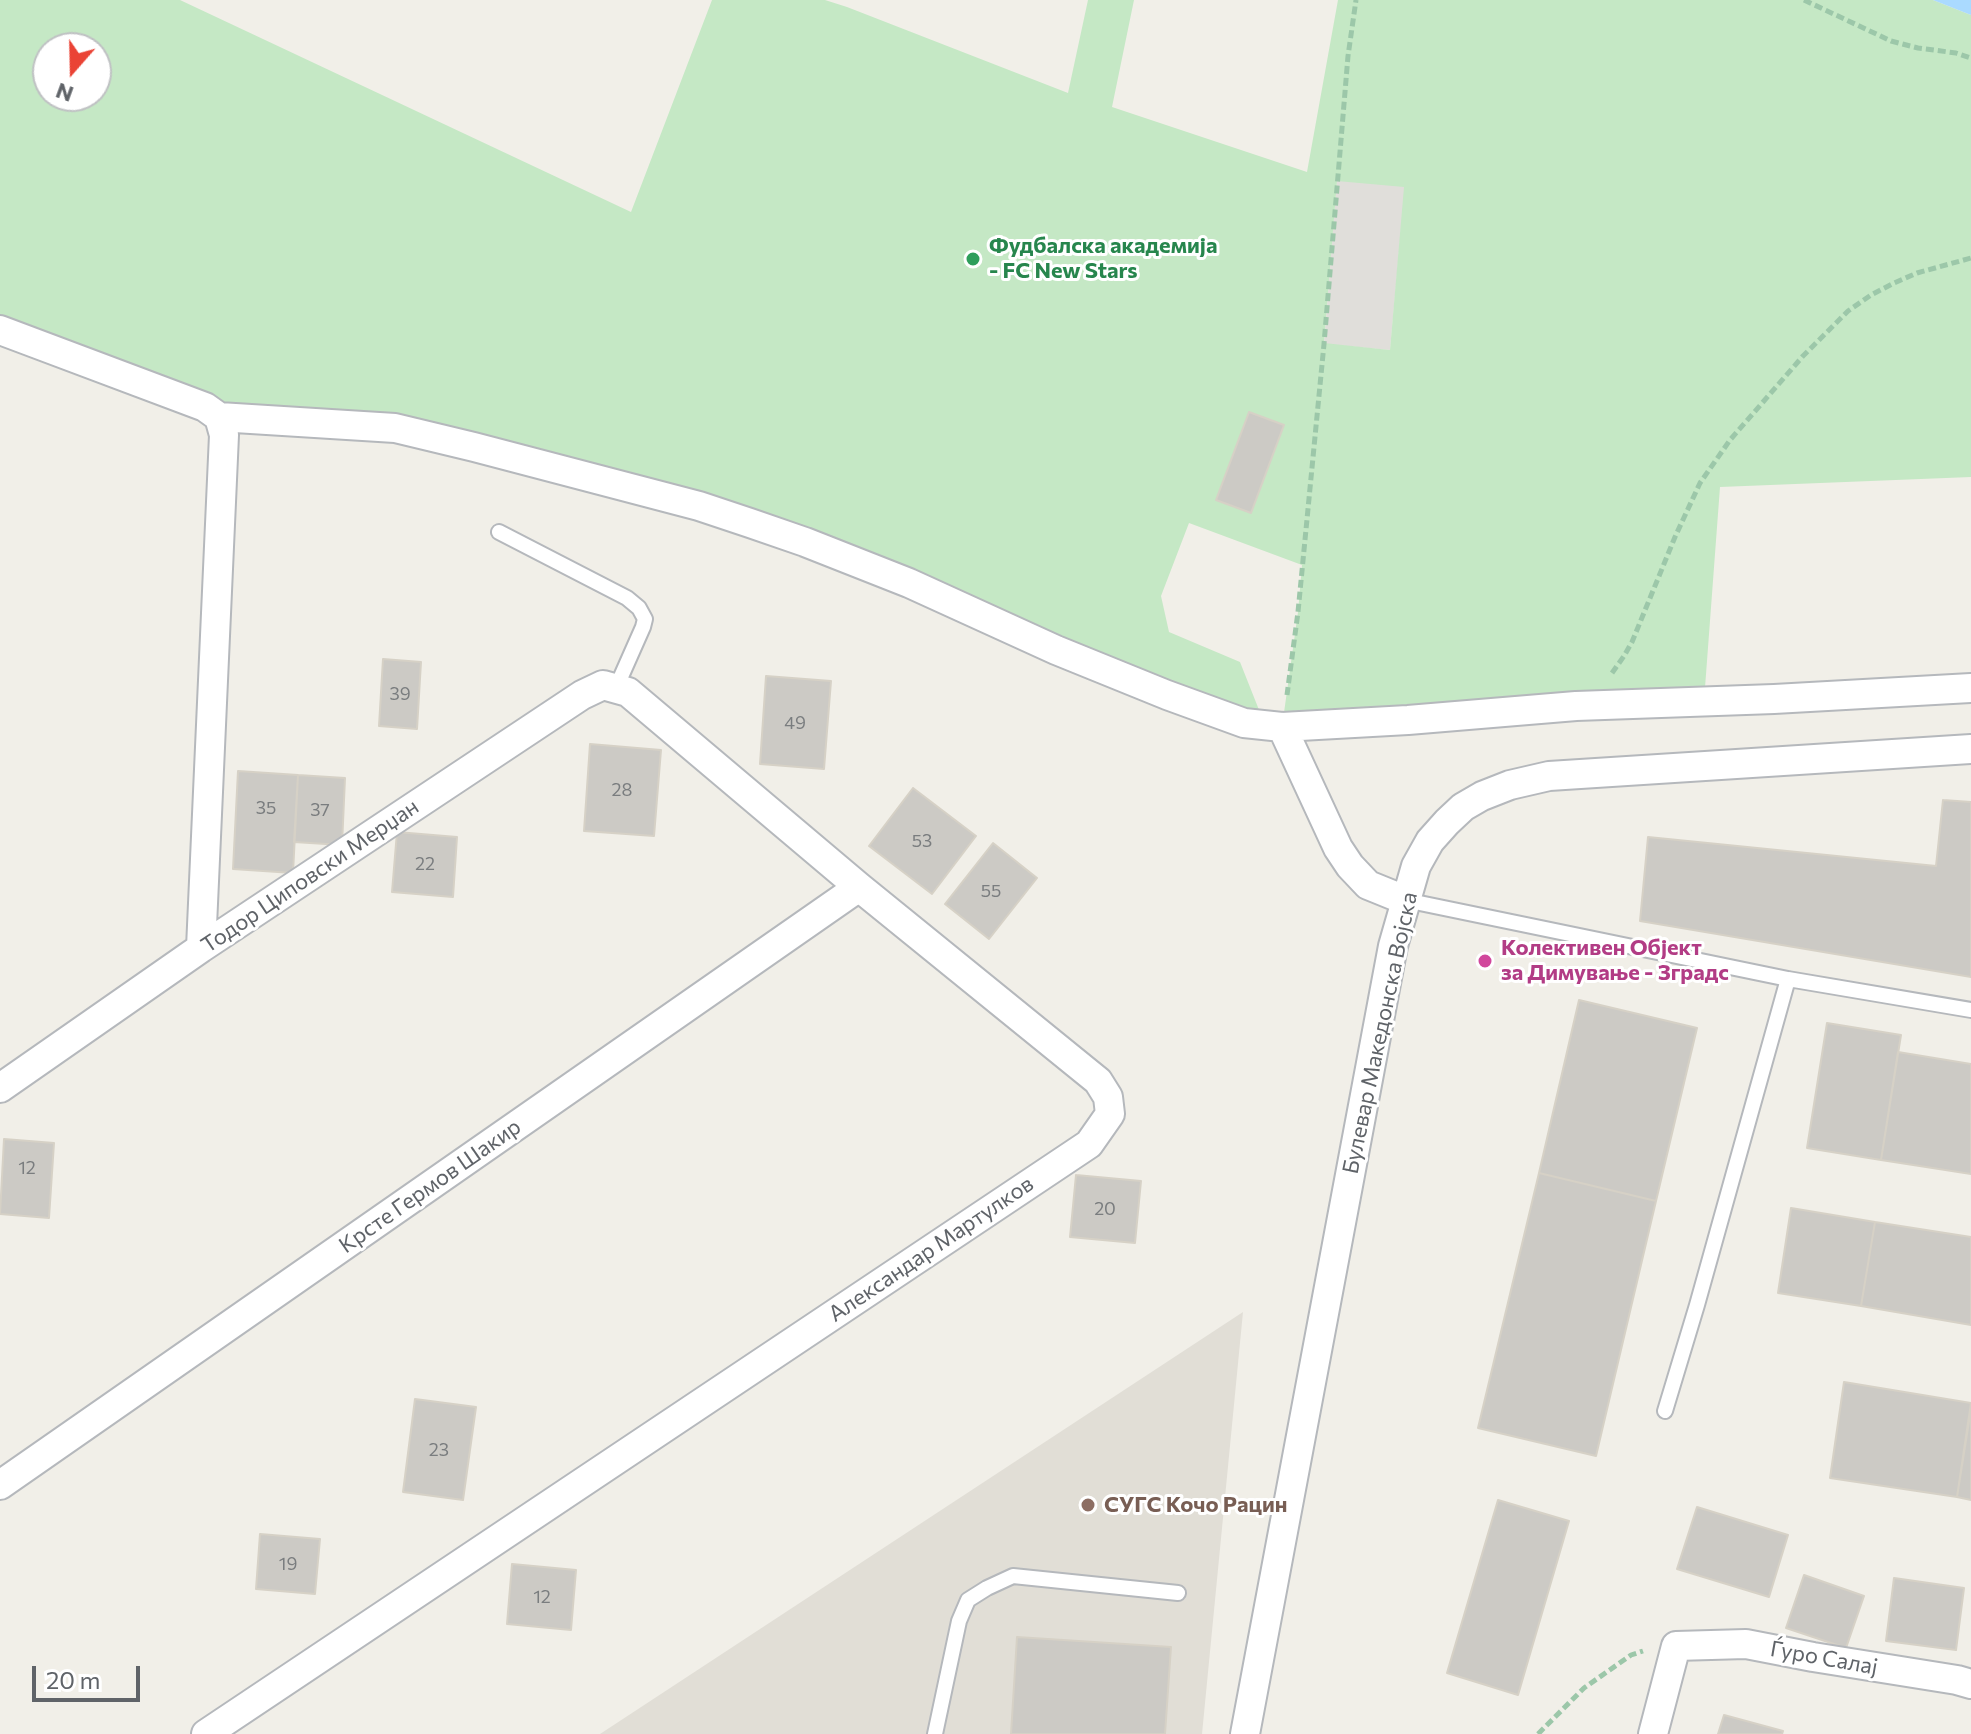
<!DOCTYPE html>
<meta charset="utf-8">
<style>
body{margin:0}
#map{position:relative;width:1971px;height:1734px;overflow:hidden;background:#f1efe8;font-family:Commissioner,sans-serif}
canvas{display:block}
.north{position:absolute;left:32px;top:32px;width:80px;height:80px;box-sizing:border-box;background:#fff;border:2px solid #bfc1c3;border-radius:50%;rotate:200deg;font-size:22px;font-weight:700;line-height:32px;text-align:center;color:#5f6368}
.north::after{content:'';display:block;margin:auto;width:28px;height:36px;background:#ea4335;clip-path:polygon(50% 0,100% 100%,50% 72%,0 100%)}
.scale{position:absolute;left:32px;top:1666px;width:108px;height:36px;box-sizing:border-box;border:4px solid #5f6368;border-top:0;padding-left:10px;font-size:24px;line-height:28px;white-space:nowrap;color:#5f6368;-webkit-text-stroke:6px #fff;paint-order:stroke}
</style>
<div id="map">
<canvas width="1971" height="1734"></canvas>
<div class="north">N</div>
<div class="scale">20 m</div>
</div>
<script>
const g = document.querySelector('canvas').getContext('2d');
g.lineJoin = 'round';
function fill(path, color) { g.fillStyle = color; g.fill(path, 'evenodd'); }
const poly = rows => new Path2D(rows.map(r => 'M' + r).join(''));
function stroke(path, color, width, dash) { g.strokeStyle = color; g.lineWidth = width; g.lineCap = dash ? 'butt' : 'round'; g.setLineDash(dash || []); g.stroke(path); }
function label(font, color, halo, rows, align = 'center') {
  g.font = font + ' Commissioner,sans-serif'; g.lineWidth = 6; g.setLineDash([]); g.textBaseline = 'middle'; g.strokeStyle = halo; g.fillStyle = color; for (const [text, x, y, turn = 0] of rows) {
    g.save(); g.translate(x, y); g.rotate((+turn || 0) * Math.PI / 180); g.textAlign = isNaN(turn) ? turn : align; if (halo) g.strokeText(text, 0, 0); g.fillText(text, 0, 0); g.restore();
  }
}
const industrial = poly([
 [1337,180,1405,186,1390,350,1324,344]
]);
const education = poly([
 [1243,1312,1202,1734,600,1734]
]);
const green = poly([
 [0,0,180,0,631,212,712,0,825,0,847,7,1068,93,1088,0,1134,0,1112,107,1307,172,1338,0,1933,0,1971,15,1971,477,1720,487,1704,701,1282,727,1298,612,1302,565,1189,523,1161,596,1169,632,1240,662,1265,725,909,583,474,447,219,417,0,330],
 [48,48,96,48,96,96,48,96],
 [1337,181,1404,187,1390,350,1324,343]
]);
const water = poly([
 [1933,0,1971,0,1971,15]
]);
const building = poly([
 [1249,412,1284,425,1251,513,1216,500,1249,412],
 [383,659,421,662,417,729,379,726,383,659],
 [766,676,831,681,824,769,760,764,766,676],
 [590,744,661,750,654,836,584,831,590,744],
 [238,771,298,775,293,873,233,869,238,771],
 [298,775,345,778,342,845,294,842,298,775],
 [913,788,976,836,932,894,869,846,913,788],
 [1943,800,1971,802,1971,977,1640,921,1648,837,1936,866,1943,800],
 [397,832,457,837,453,897,392,892,397,832],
 [993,843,1037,878,989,939,945,904,993,843],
 [1579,1000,1697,1028,1656,1201,1539,1173,1579,1000],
 [1827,1023,1901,1035,1881,1160,1807,1148,1827,1023],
 [1898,1052,1971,1064,1971,1174,1881,1160,1898,1052],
 [4,1139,54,1143,49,1218,0,1214,4,1139],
 [1539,1173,1656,1201,1596,1456,1478,1428,1539,1173],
 [1076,1175,1141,1181,1135,1243,1070,1237,1076,1175],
 [1791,1208,1875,1222,1861,1306,1778,1293,1791,1208],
 [1875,1222,1971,1237,1971,1325,1861,1306,1875,1222],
 [1844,1382,1971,1403,1957,1497,1830,1478,1844,1382],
 [415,1399,476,1407,463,1500,403,1492,415,1399],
 [1971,1409,1971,1500,1957,1497,1971,1409],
 [1498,1500,1569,1521,1518,1695,1447,1673,1498,1500],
 [1697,1507,1788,1535,1769,1597,1677,1569,1697,1507],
 [260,1534,320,1539,315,1594,256,1589,260,1534],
 [512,1564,576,1570,571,1630,507,1624,512,1564],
 [1804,1575,1864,1596,1846,1648,1786,1628,1804,1575],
 [1894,1578,1964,1588,1956,1650,1886,1641,1894,1578],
 [1017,1637,1171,1647,1165,1734,1011,1734,1017,1637],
 [1724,1715,1783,1731,1782,1734,1718,1734,1724,1715]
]);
const path = poly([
 [1804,0,1891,41,1918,48,1956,53,1971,58],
 [1612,673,1624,656,1632,642,1675,537,1700,483,1730,440,1803,356,1848,311,1871,295,1894,283,1917,273,1971,258],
 [1287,695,1298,612,1324,344,1348,56,1356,0],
 [1538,1734,1584,1688,1631,1655,1643,1651]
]);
const lane = poly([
 [499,532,627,598,639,608,645,619,643,627,616,688],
 [1405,900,1788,979,1971,1010],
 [1665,1411,1697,1305,1788,979],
 [935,1734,959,1621,968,1600,987,1588,1013,1576,1178,1593]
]);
const street = poly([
 [0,330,205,407,219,417,395,428,474,447,699,506,750,523,805,542,909,583,1056,650,1167,695,1244,723,1282,727,1408,720,1576,706,1774,699,1971,688],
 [1282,727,1338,848,1350,866,1368,885,1405,900],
 [201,948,224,435,219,417],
 [0,1088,201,948,582,695,603,685,628,692,859,887,1098,1081,1108,1097,1110,1114,1089,1144,206,1734],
 [0,1485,859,887],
 [1245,1734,1393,946,1416,866,1430,841,1447,822,1463,807,1482,796,1510,785,1549,776,1971,749],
 [1653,1734,1676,1646,1746,1644,1813,1657,1957,1680,1971,1684]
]);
const markers = [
 [973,259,8,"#2e9e5b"],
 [1485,961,8,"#d1479c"],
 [1088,1505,8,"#8d6e63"]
];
const numberNames = [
 ["39",400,694],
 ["49",795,723],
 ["28",622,790],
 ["35",266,808],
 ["37",320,810],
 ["53",922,841],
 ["22",425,864],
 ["55",991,891],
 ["12",27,1168],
 ["20",1105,1209],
 ["23",439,1450],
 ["19",288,1564],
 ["12",542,1597]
];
const leisureNames = [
 ["Фудбалска академија",989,246],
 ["- FC New Stars",989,271]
];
const streetNames = [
 ["Тодор Циповски Мерџан",310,876,-34],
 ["Булевар Македонска Војска",1380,1033,-78],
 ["Крсте Гермов Шакир",430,1186,-35],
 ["Александар Мартулков",931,1249,-34],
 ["Ѓуро Салај",1824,1658,10]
];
const hotelNames = [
 ["Колективен Објект",1501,948],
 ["за Димување - Зградс",1501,973]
];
const educationNames = [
 ["СУГС Кочо Рацин",1104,1505]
];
fill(industrial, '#e0deda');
fill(education, '#e1ded6');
fill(green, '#c5e8c5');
fill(water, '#aadaff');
fill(building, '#cccac5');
stroke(building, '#d6d1c6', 2);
stroke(lane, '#b5b8bc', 18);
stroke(street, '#b5b8bc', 32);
stroke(path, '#9cc7a9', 5, [8, 4]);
stroke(lane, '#fff', 14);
stroke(street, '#fff', 28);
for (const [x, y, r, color] of markers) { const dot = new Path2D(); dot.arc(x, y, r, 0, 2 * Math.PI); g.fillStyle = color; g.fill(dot); stroke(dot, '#fff', 3); }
label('18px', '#7a7d7f', null, numberNames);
label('bold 22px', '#27864d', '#fff', leisureNames, 'left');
label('22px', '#5f6368', '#fff', streetNames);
label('bold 22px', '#b23c85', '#fff', hotelNames, 'left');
label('bold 22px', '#785e54', '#fff', educationNames, 'left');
</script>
